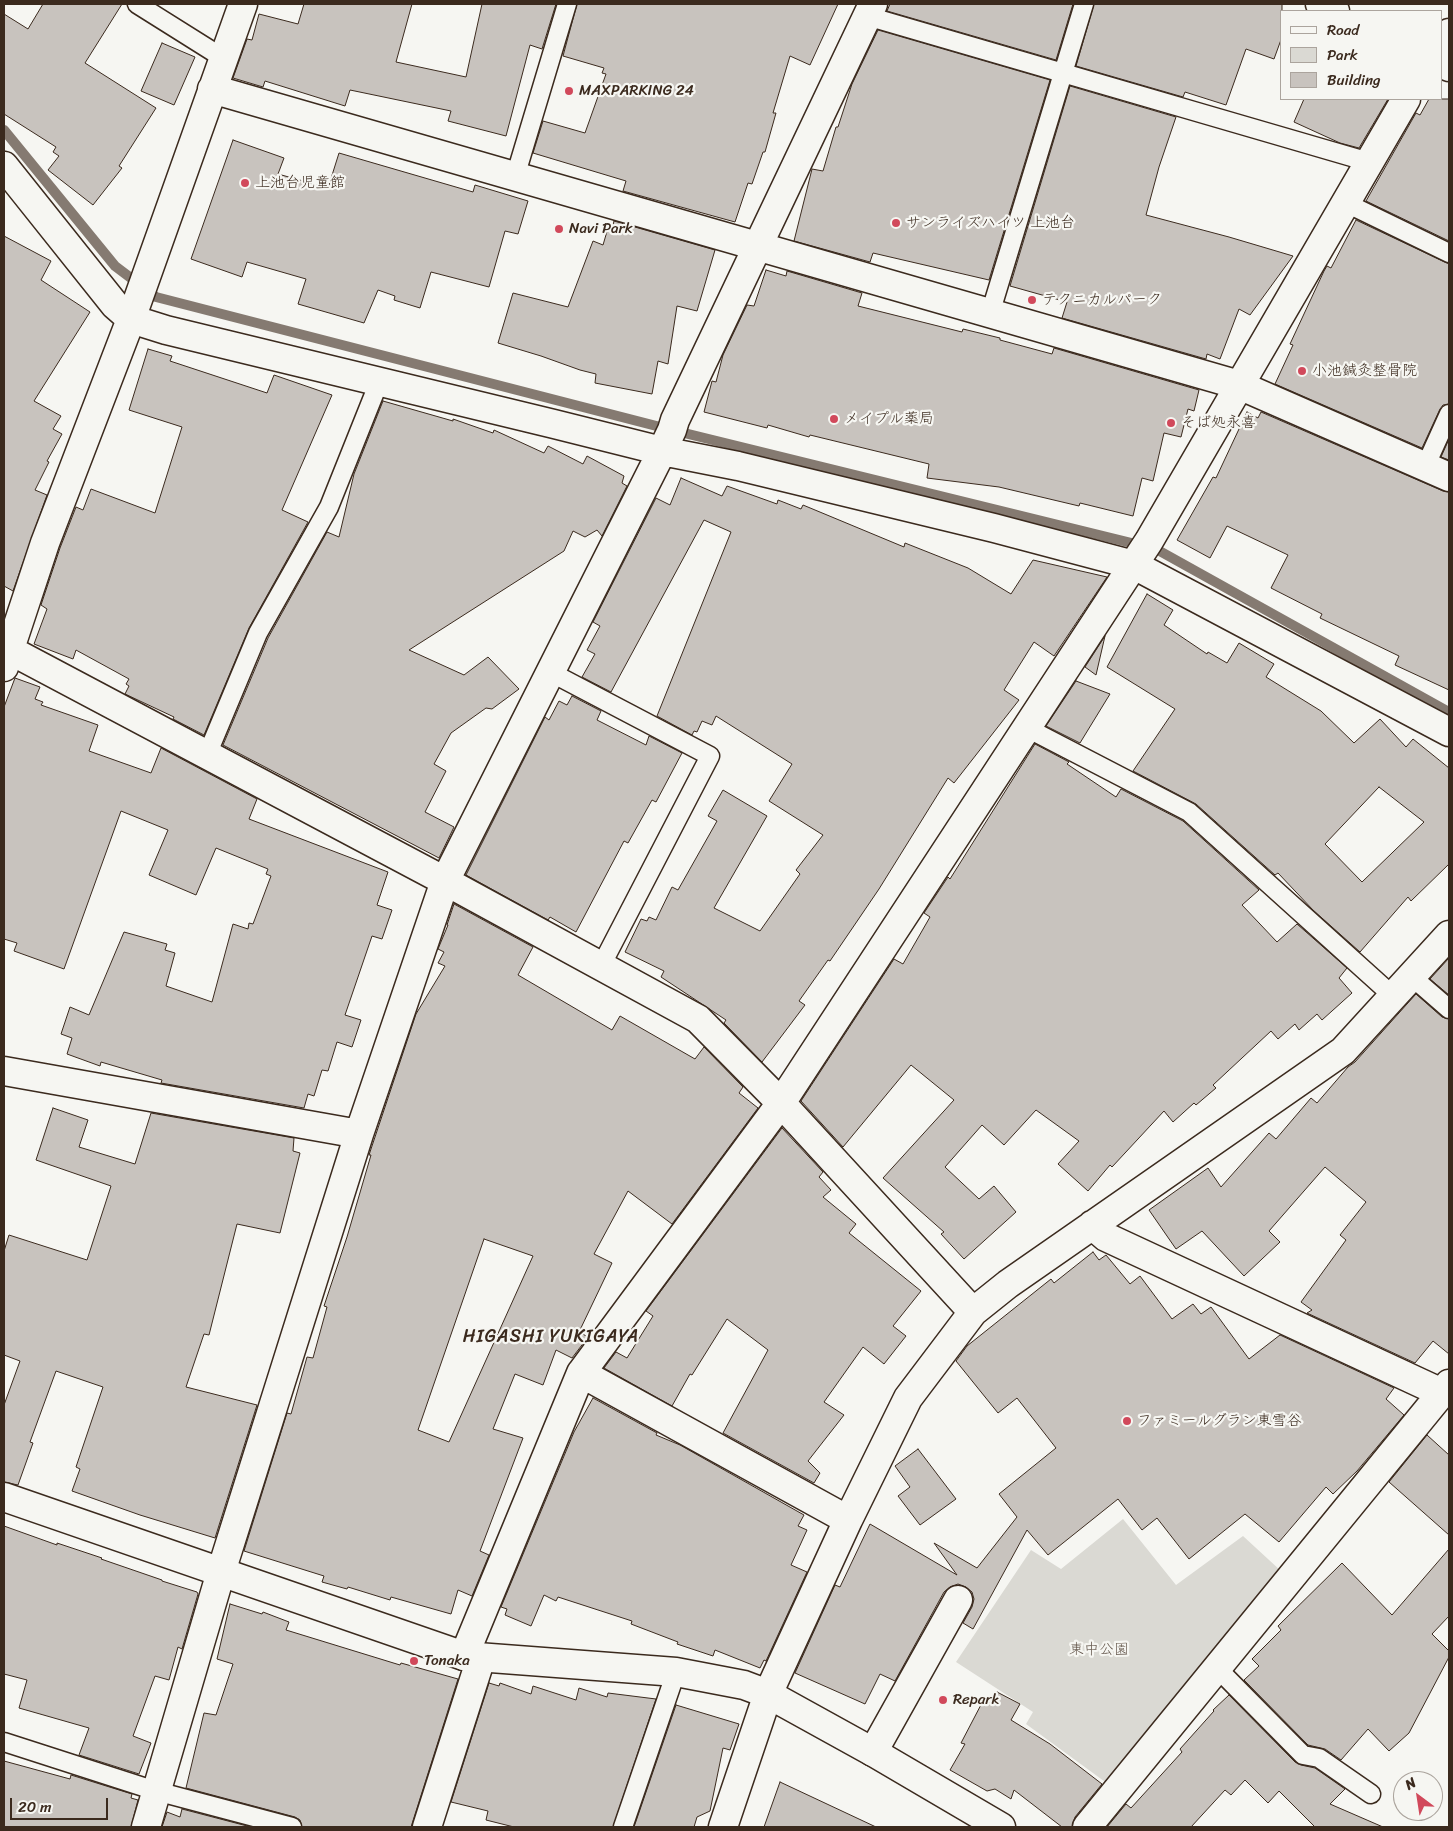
<!DOCTYPE html>
<meta charset="utf-8">
<style>
body{margin:0}
#map{position:relative;width:1453px;height:1831px;overflow:hidden;background:#f6f6f2;font-family:Sriracha,sans-serif}
canvas{display:block}
.frame{position:absolute;inset:0;border:5px solid #3b2a1e;pointer-events:none}
.legend{position:absolute;left:1280px;top:10px;width:162px;height:90px;box-sizing:border-box;background:#f6f6f2;border:1px solid #aba49d;margin:0;padding:6px 9px;list-style:none;font-size:15px;color:#3b2a1e}
.legend li{display:flex;align-items:center;gap:10px;height:25px}
.legend b{width:25px;border:1px solid #aba49d}
.north{position:absolute;left:1393px;top:1771px;width:50px;height:50px;box-sizing:border-box;background:#f6f6f2;border:1px solid #aba49d;border-radius:50%;rotate:329deg;font-size:14px;font-weight:700;line-height:20px;text-align:center;color:#3b2a1e}
.north::after{content:'';display:block;margin:auto;width:18px;height:22px;background:#d1495b;clip-path:polygon(50% 0,100% 100%,50% 72%,0 100%)}
.scale{position:absolute;left:10px;top:1798px;width:98px;height:22px;box-sizing:border-box;border:2px solid #3b2a1e;border-top:0;padding-left:6px;font-size:15px;line-height:18px;white-space:nowrap;color:#3b2a1e;-webkit-text-stroke:4px #f6f6f2;paint-order:stroke}
</style>
<div id="map">
<canvas width="1453" height="1831"></canvas>
<div class="frame"></div>
<ul class="legend">
<li><b style="height:6px;background:#f6f6f2"></b>Road</li>
<li><b style="height:14px;background:#dad9d3"></b>Park</li>
<li><b style="height:14px;background:#c8c3be"></b>Building</li>
</ul>
<div class="north">N</div>
<div class="scale">20 m</div>
</div>
<script>
const g = document.querySelector('canvas').getContext('2d');
g.lineJoin = 'round';
function fill(path, color) { g.fillStyle = color; g.fill(path, 'evenodd'); }
const poly = rows => new Path2D(rows.map(r => 'M' + r).join(''));
function stroke(path, color, width, dash) { g.strokeStyle = color; g.lineWidth = width; g.lineCap = dash ? 'butt' : 'round'; g.setLineDash(dash || []); g.stroke(path); }
function label(font, color, halo, rows, align = 'center') {
  g.font = font + ' Sriracha,"Klee One",sans-serif'; g.lineWidth = 4.5; g.setLineDash([]); g.textBaseline = 'middle'; g.strokeStyle = halo; g.fillStyle = color; for (const [text, x, y, turn = 0] of rows) {
    g.save(); g.translate(x, y); g.rotate((+turn || 0) * Math.PI / 180); g.textAlign = isNaN(turn) ? turn : align; if (halo) g.strokeText(text, 0, 0); g.fillText(text, 0, 0); g.restore();
  }
}
const green = poly([
 [1123,1519,1176,1585,1243,1536,1281,1571,1108,1784,1026,1724,1033,1712,956,1662,1031,1550,1061,1569]
]);
const stream = poly([
 [4,130,115,266,156,297,672,430,1156,549,1449,712]
]);
const building = poly([
 [43,4,122,4,85,63,156,108,119,166,122,168,93,205,48,170,59,156,53,152,56,147,4,114,4,14,28,29,43,4],
 [304,4,412,4,396,62,466,77,482,4,556,4,542,49,530,45,506,136,448,121,451,111,350,90,345,106,265,81,263,87,233,78,247,39,252,40,259,14,298,24,304,4],
 [577,4,838,4,810,65,790,56,773,113,776,113,765,152,763,152,752,184,748,183,735,222,623,191,626,181,533,153,543,121,585,133,606,74,602,73,604,68,563,56,577,4],
 [890,4,1073,4,1056,60,887,11,890,4],
 [1094,4,1282,4,1282,37,1274,59,1246,49,1226,105,1185,92,1183,97,1076,66,1094,4],
 [878,30,1050,80,989,280,873,253,870,262,794,241,812,169,823,171,836,127,838,127,852,84,878,30],
 [162,43,195,57,174,105,141,91,162,43],
 [1070,86,1176,117,1159,167,1146,215,1229,237,1293,256,1250,315,1239,309,1220,359,1207,354,1206,359,1062,318,1067,302,1010,286,1070,86],
 [1304,99,1388,99,1359,148,1340,143,1294,122,1304,99],
 [1429,99,1449,99,1449,241,1366,201,1416,113,1420,115,1429,99],
 [233,140,284,158,278,174,328,188,339,153,473,192,475,185,528,201,518,234,505,231,489,287,431,272,420,308,394,300,395,296,378,290,364,323,298,304,306,279,247,262,242,277,191,259,233,140],
 [1356,220,1449,264,1449,404,1443,405,1440,409,1422,448,1275,384,1293,345,1290,344,1324,271,1327,266,1331,268,1356,220],
 [614,221,715,250,697,311,677,306,668,364,658,361,652,394,595,383,596,374,580,370,541,356,498,343,513,293,568,307,593,241,603,245,608,228,612,229,614,221],
 [4,236,51,261,41,280,90,312,34,401,61,416,53,429,62,434,47,461,49,462,35,490,47,495,13,591,4,586,4,236],
 [766,270,786,276,787,271,862,293,858,306,962,332,963,329,1000,338,1000,340,1052,354,1054,348,1199,390,1194,411,1188,409,1181,437,1164,433,1153,481,1142,478,1133,516,1080,503,1079,506,999,487,927,478,929,464,810,435,809,437,768,425,767,428,704,412,712,381,716,382,723,355,747,305,754,306,766,270],
 [148,349,172,356,170,361,267,393,274,375,332,395,282,510,308,522,249,628,204,735,173,719,174,717,125,694,129,686,126,684,129,679,76,650,73,659,34,644,47,609,41,605,60,548,76,507,83,510,91,489,155,513,182,427,129,410,148,349],
 [383,401,453,421,453,419,493,433,494,430,544,453,548,446,583,464,587,456,624,476,622,483,627,486,602,536,597,530,585,537,573,531,564,551,409,650,464,675,488,657,519,689,492,709,486,708,451,733,434,764,446,771,425,812,454,827,439,858,223,745,268,638,327,532,339,537,354,474,383,401],
 [1247,412,1258,418,1261,412,1443,491,1449,492,1449,690,1395,665,1399,656,1320,618,1322,614,1271,588,1288,555,1227,526,1210,558,1177,540,1213,477,1216,478,1247,412],
 [1449,439,1449,460,1441,457,1449,439],
 [681,478,722,496,727,486,777,504,778,500,801,509,803,505,904,547,905,543,968,568,1011,594,1033,560,1107,577,1054,656,1034,642,1004,690,1019,700,954,783,948,778,879,889,830,961,828,960,799,1001,805,1005,762,1062,724,1023,726,1020,661,977,664,971,625,952,641,919,647,921,649,917,656,920,672,887,678,890,717,821,708,816,723,790,767,816,714,908,760,931,800,874,796,870,823,835,769,801,792,764,716,716,712,725,702,721,697,732,694,731,692,735,657,716,731,532,704,520,611,692,582,677,595,654,587,650,600,626,593,622,656,498,670,505,681,478],
 [1147,594,1173,610,1164,625,1207,654,1208,652,1227,663,1239,643,1274,664,1266,677,1321,711,1354,743,1380,719,1406,747,1413,739,1449,768,1449,864,1411,901,1408,897,1360,952,1313,910,1278,873,1275,875,1196,804,1133,771,1175,709,1107,667,1147,594],
 [1379,787,1424,822,1362,882,1325,844,1379,787],
 [1105,636,1096,675,1085,667,1105,636],
 [15,678,40,687,35,699,43,702,41,705,98,725,89,751,151,773,161,748,257,799,249,819,388,872,377,905,392,910,382,939,372,936,345,1015,361,1020,352,1047,337,1042,328,1071,322,1070,314,1096,308,1094,304,1108,161,1083,162,1080,101,1062,100,1066,67,1054,72,1038,61,1034,70,1007,89,1015,124,932,167,944,165,950,175,953,166,986,212,1002,233,924,248,929,249,923,253,924,271,876,266,874,268,869,216,848,196,895,149,875,168,830,121,811,64,969,14,951,17,943,4,939,4,707,15,678],
 [1076,681,1110,694,1080,743,1046,726,1076,681],
 [572,696,601,711,597,720,646,745,649,736,682,753,656,802,652,800,628,843,624,841,576,932,550,917,548,920,466,875,545,717,549,720,559,701,567,705,572,696],
 [1035,744,1069,762,1067,764,1116,797,1121,789,1183,821,1259,890,1242,905,1277,942,1297,924,1347,968,1339,978,1352,993,1322,1020,1317,1014,1299,1030,1295,1024,1278,1039,1271,1031,1213,1085,1216,1088,1196,1105,1194,1103,1173,1122,1164,1111,1112,1167,1110,1165,1088,1191,1058,1164,1079,1141,1036,1110,1004,1145,982,1125,945,1167,979,1199,994,1186,1016,1212,964,1259,941,1234,944,1232,883,1178,954,1100,911,1065,843,1147,801,1101,894,959,903,964,930,917,924,913,948,877,950,879,1035,744],
 [454,904,533,947,518,975,612,1030,620,1016,695,1059,704,1047,743,1087,739,1093,758,1108,672,1224,628,1191,594,1254,612,1263,579,1332,588,1337,572,1358,556,1350,543,1385,515,1374,493,1429,523,1438,480,1551,489,1555,472,1596,458,1590,451,1614,391,1597,390,1600,348,1587,347,1589,322,1582,324,1576,244,1551,287,1413,291,1414,307,1357,313,1358,327,1307,324,1306,347,1237,371,1155,369,1155,416,1014,445,966,438,963,444,952,438,949,448,925,447,925,454,904],
 [484,1239,533,1256,449,1442,418,1430,484,1239],
 [1449,958,1449,995,1430,979,1449,958],
 [1416,994,1442,1017,1449,1019,1449,1354,1433,1341,1415,1363,1307,1313,1312,1310,1301,1302,1346,1240,1340,1235,1366,1202,1325,1167,1269,1231,1280,1242,1244,1276,1202,1231,1176,1249,1149,1210,1208,1168,1221,1187,1269,1133,1276,1139,1311,1098,1317,1103,1348,1067,1355,1062,1416,994],
 [53,1108,88,1120,79,1147,135,1164,151,1113,294,1138,293,1151,300,1153,280,1233,237,1224,209,1335,204,1334,186,1387,257,1405,215,1538,140,1515,72,1491,80,1469,76,1467,103,1387,56,1371,30,1442,33,1443,18,1485,4,1482,4,1405,20,1361,4,1355,4,1251,9,1235,87,1260,111,1186,36,1160,53,1108],
 [782,1128,823,1172,819,1177,831,1190,823,1197,856,1224,849,1233,921,1291,893,1326,906,1336,884,1364,863,1347,824,1402,844,1415,808,1461,820,1473,814,1483,723,1433,768,1350,727,1319,692,1375,690,1374,672,1406,604,1368,616,1352,627,1358,653,1316,646,1311,782,1128],
 [1093,1252,1099,1260,1106,1255,1130,1284,1140,1276,1172,1319,1193,1304,1201,1314,1211,1307,1249,1359,1280,1335,1394,1388,1386,1399,1404,1415,1357,1471,1333,1494,1326,1487,1279,1542,1245,1514,1189,1559,1157,1518,1142,1530,1118,1499,1048,1555,1027,1530,973,1629,963,1623,972,1607,974,1599,972,1592,966,1587,958,1584,950,1587,944,1592,895,1681,880,1674,865,1704,795,1673,835,1585,840,1587,870,1524,957,1575,934,1543,977,1568,1017,1517,999,1494,1056,1448,1017,1398,998,1413,956,1361,967,1346,1051,1279,1054,1283,1093,1252],
 [593,1398,657,1433,656,1435,680,1445,804,1515,798,1526,807,1530,791,1565,807,1572,766,1661,764,1660,760,1668,715,1650,713,1656,677,1644,678,1642,631,1624,632,1621,558,1597,556,1601,544,1595,531,1626,505,1615,507,1609,501,1607,574,1432,593,1398],
 [1427,1435,1449,1455,1449,1535,1389,1482,1427,1435],
 [918,1449,956,1499,920,1525,898,1496,910,1487,895,1466,918,1449],
 [4,1526,57,1545,57,1543,102,1558,101,1559,162,1580,162,1581,197,1592,198,1594,182,1649,178,1647,169,1680,155,1676,133,1736,151,1743,139,1774,79,1755,89,1728,19,1708,27,1680,4,1674,4,1526],
 [1449,1549,1449,1616,1432,1634,1449,1651,1449,1657,1409,1733,1389,1751,1368,1729,1341,1760,1325,1749,1308,1745,1244,1680,1259,1666,1252,1659,1281,1630,1278,1626,1342,1563,1392,1615,1449,1549],
 [230,1604,262,1614,263,1612,289,1622,286,1630,400,1665,401,1663,458,1679,411,1827,302,1827,300,1820,295,1817,186,1788,204,1713,216,1715,233,1664,217,1659,230,1604],
 [489,1683,499,1686,500,1683,531,1694,533,1686,576,1700,579,1688,607,1697,608,1693,656,1699,613,1827,514,1827,486,1820,488,1811,451,1802,489,1683],
 [997,1692,1020,1704,1011,1720,1050,1744,1102,1784,1075,1817,1072,1827,1062,1827,1014,1790,1011,1799,995,1789,987,1791,950,1770,965,1744,961,1743,984,1699,991,1703,997,1692],
 [1229,1695,1295,1762,1301,1765,1315,1768,1345,1789,1330,1804,1383,1827,1315,1827,1279,1791,1268,1803,1245,1780,1231,1795,1225,1790,1191,1827,1107,1827,1126,1804,1131,1808,1182,1752,1180,1749,1214,1711,1213,1710,1229,1695],
 [676,1705,739,1724,730,1750,723,1748,710,1811,697,1817,694,1827,634,1827,676,1705],
 [4,1761,70,1779,71,1775,132,1794,131,1798,138,1800,131,1827,4,1827,4,1761],
 [780,1782,876,1827,764,1827,780,1782],
 [182,1809,251,1827,162,1827,167,1812,180,1817,182,1809]
]);
const service = poly([
 [137,4,223,58],
 [867,16,1369,162],
 [515,177,567,4],
 [1346,203,1449,253],
 [990,314,1084,4],
 [1425,467,1449,414],
 [550,672,710,756,601,966],
 [1027,728,1189,812,1393,996],
 [207,755,258,633,329,507,379,382],
 [1411,976,1449,1009],
 [1217,1668,1303,1755,1319,1758,1371,1794],
 [4,1742,156,1791,292,1827],
 [623,1827,676,1672]
]);
const minor = poly([
 [1320,4,1335,11],
 [1442,43,1449,33],
 [1442,64,1449,67],
 [212,89,1239,385,1449,477],
 [4,166,115,305,131,319,166,330,554,424,662,451,738,466,994,528,1134,565,1449,732],
 [4,647,445,881,698,1019,781,1103,973,1312],
 [4,667,45,543,131,319,243,4],
 [4,1071,359,1134],
 [1092,1225,1106,1237,1442,1393],
 [581,1373,848,1520],
 [464,1656,581,1373,781,1103,1149,541,1406,99],
 [873,1752,958,1600],
 [146,1827,221,1572,359,1134,445,881,662,451,672,430,675,420,873,4],
 [427,1827,481,1658],
 [723,1827,768,1694,848,1520,908,1398,973,1312,1008,1284,1343,1051,1449,935],
 [1087,1827,1449,1384]
]);
const tertiary = poly([
 [4,1497,464,1656,676,1672,744,1685,768,1694,873,1752,1001,1827]
]);
const markers = [
 [569,91,5,"#d1495b"],
 [245,183,5,"#d1495b"],
 [896,223,5,"#d1495b"],
 [559,229,5,"#d1495b"],
 [1032,300,5,"#d1495b"],
 [1302,371,5,"#d1495b"],
 [834,419,5,"#d1495b"],
 [1171,423,5,"#d1495b"],
 [1127,1421,5,"#d1495b"],
 [414,1661,5,"#d1495b"],
 [943,1700,5,"#d1495b"]
];
const poiNames = [
 ["MAXPARKING 24",579,91],
 ["上池台児童館",255,183],
 ["サンライズハイツ 上池台",906,223],
 ["Navi Park",569,229],
 ["テクニカルパーク",1042,300],
 ["小池鍼灸整骨院",1312,371],
 ["メイプル薬局",844,419],
 ["そば処永喜",1181,423],
 ["ファミールグラン東雪谷",1137,1421],
 ["Tonaka",424,1661],
 ["Repark",953,1700]
];
const parkNames = [
 ["東中公園",1099,1650]
];
const quarterNames = [
 ["HIGASHI YUKIGAYA",551,1337]
];
fill(green, '#dad9d3');
stroke(stream, '#857a71', 10);
fill(building, '#c8c3be');
stroke(building, '#3b2a1e', 1);
stroke(service, '#3b2a1e', 21);
stroke(minor, '#3b2a1e', 31);
stroke(tertiary, '#3b2a1e', 31);
stroke(service, '#f6f6f2', 18);
stroke(minor, '#f6f6f2', 28);
stroke(tertiary, '#f6f6f2', 28);
for (const [x, y, r, color] of markers) { const dot = new Path2D(); dot.arc(x, y, r, 0, 2 * Math.PI); g.fillStyle = color; g.fill(dot); stroke(dot, '#f6f6f2', 2); }
label('15px', '#3b2a1e', '#f6f6f2', poiNames, 'left');
label('15px', '#63564b', '#f6f6f2', parkNames);
g.letterSpacing = '1px';
label('18px', '#3b2a1e', '#f6f6f2', quarterNames);
g.letterSpacing = '0px';
</script>
